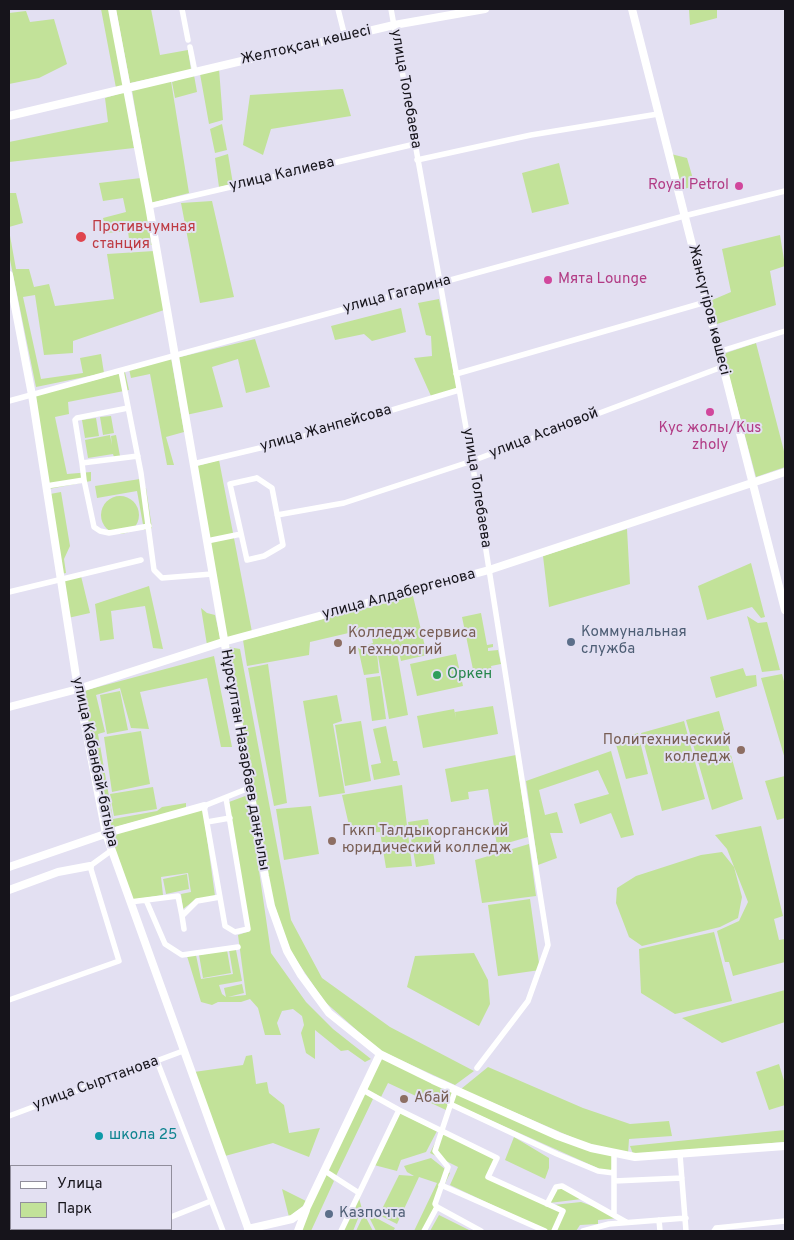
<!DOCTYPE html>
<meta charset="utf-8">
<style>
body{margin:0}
#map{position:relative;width:794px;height:1240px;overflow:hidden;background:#e3e0f2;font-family:Overpass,sans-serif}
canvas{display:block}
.frame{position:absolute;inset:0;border:10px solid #16141b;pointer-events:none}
.legend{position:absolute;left:10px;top:1165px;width:162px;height:65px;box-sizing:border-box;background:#e3e0f2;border:1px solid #918e9c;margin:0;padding:6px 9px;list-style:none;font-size:15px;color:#16141b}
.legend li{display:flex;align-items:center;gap:10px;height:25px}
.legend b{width:25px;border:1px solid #918e9c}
</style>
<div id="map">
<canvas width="794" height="1240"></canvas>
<div class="frame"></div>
<ul class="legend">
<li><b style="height:6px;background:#fff"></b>Улица</li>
<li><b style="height:14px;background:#c2e299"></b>Парк</li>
</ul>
</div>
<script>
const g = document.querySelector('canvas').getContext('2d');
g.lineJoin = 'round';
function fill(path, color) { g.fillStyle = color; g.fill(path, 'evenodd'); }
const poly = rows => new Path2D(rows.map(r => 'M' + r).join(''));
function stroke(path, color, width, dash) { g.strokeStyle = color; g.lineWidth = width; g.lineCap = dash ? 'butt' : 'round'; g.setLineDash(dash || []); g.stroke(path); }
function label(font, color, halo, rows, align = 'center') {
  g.font = font + ' Overpass,sans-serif'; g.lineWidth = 4; g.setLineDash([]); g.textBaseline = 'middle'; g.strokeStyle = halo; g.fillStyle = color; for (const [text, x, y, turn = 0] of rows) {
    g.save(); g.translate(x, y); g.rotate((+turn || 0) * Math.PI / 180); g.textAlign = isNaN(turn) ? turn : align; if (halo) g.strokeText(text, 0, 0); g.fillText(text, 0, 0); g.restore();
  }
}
const green = poly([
 [101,9,110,9,124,86,116,88],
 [116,9,151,9,160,55,188,50,191,70,130,83],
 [689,9,717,9,717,18,690,25],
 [26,11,30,22,54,19,67,64,39,78,9,84,9,13],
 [219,69,223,120,209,124,200,74],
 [194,75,197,92,175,98,172,82],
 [171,81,189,193,151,203,132,90],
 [343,89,351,116,271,129,263,155,243,145,250,95],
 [125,92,134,148,9,162,9,142,108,122,105,98],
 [222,124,227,150,215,153,210,129],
 [228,154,233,184,219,187,215,158],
 [671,154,687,158,695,186,680,190],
 [559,163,569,204,532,213,522,173],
 [141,178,152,245,130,247,128,231,107,233,103,218,126,212,123,198,103,201,99,183],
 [9,193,16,193,23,223,9,227],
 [212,201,234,297,200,303,181,203],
 [9,230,16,269,29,269,34,287,49,284,55,306,114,299,107,254,154,251,164,310,73,341,73,353,44,355,35,295,23,297,41,379,83,373,80,358,101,354,104,373,36,387,9,255],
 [780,235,785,266,770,271,776,305,717,324,710,301,731,292,722,249],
 [439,299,457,389,431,396,414,358,432,356,431,336,426,335,418,303],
 [401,308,406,332,372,341,364,334,335,340,331,326],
 [255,339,270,387,246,393,238,359,212,367,223,407,186,415,176,358],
 [756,343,785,455,785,467,756,477,723,354],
 [171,358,184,432,166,437,174,465,167,465,150,374,131,378,129,369],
 [125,372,129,390,68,402,69,414,55,417,67,474,91,472,91,481,49,489,34,396],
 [111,416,114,433,103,435,100,417],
 [96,418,99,436,85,438,82,420],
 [110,435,112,445,111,436,116,435,120,456,114,457,113,454,88,458,85,440],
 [219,460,252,632,227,639,197,466],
 [140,479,141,488,146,488,152,528,144,530,137,491,97,498,95,486],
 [61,492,70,546,64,559,66,573,61,574,50,494],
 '101 515a19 19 0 1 1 38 0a19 19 0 1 1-38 0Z',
 [627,529,630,584,549,607,543,556],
 [751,563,765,617,761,618,752,607,707,620,698,586],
 [81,576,90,613,68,618,63,581],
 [149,586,163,649,153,648,145,606,111,611,114,639,100,641,95,604],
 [413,596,427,655,401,661,398,648,377,653,379,673,364,675,358,648,373,643,370,628,310,642,309,655,247,666,243,640],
 [201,608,207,613,215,615,221,641,207,645],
 [481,613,487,645,493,644,493,647,488,648,488,651,498,650,501,664,491,666,493,676,475,679,462,617],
 [747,616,758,623,767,622,780,670,762,672],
 [228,647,240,649,291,920,322,978,390,1027,474,1071,455,1085,379,1050,324,1001,291,952,267,885],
 [397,653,408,715,389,719,378,656],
 [456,654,463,686,417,696,410,664],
 [214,656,232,747,221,747,207,678,140,692,149,729,131,728,120,688,96,695,105,732,98,734,113,819,157,811,162,807,186,803,186,808,108,829,83,691],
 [268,664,287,803,274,806,248,668],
 [743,668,746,676,756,675,757,686,716,698,710,677],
 [782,674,785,685,785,759,761,678],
 [380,676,386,719,372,721,366,678],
 [120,691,128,730,107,734,100,695],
 [337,695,342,721,333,724,345,793,319,797,303,701],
 [493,706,498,734,423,748,417,716,454,709,456,718,455,712],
 [719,711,743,799,712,810,686,720],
 [361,721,371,781,345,786,335,725],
 [684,721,705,799,662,811,641,733],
 [386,726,393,761,397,761,400,775,374,780,371,765,381,763,373,729],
 [141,731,150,784,112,792,104,737],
 [638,733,648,774,626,779,615,741],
 [611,751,634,835,621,838,611,813,580,824,574,804,609,794,598,770,539,790,545,815,557,812,563,833,550,833,557,858,538,865,526,781],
 [516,755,528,837,497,846,488,789,468,792,469,799,451,802,445,769],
 [785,776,785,818,777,820,765,781],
 [402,785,412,866,386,868,380,832,351,834,342,795],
 [153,787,157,809,114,816,110,794],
 [248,795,271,953,306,1002,333,1029,371,1059,365,1062,348,1050,341,1051,315,1030,315,1059,306,1053,301,1033,304,1025,302,1016,293,1009,282,1011,277,1023,281,1035,265,1035,258,1008,250,999,241,1002,218,1002,212,1005,201,1002,187,956,196,955,201,979,233,974,229,950,236,950,242,981,219,985,222,994,226,997,224,988,242,984,244,993,228,997,246,995,238,935,250,931,229,802],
 [311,806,319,854,284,860,276,809],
 [203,809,215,896,196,899,183,909,181,894,191,892,188,873,161,877,163,895,131,900,110,835],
 [428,819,435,864,416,867,408,822],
 [761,826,783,916,774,919,779,940,785,939,785,962,733,976,729,962,725,962,717,931,739,921,748,902,727,849,715,835],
 [529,844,536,896,482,903,475,860],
 [722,852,734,867,742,897,738,918,720,927,642,946,629,937,616,903,617,888,636,876,701,855],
 [187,874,189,889,166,894,163,879],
 [530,899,540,970,498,976,488,905],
 [714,932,732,1001,675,1014,641,993,639,949],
 [227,950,231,973,203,978,199,955],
 [474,953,488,980,490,1004,479,1026,407,987,415,956],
 [785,990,785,1022,722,1043,682,1018],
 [252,1055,256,1084,267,1082,269,1093,284,1105,289,1133,320,1128,309,1157,273,1143,225,1156,194,1072,243,1065,246,1056],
 [381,1056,453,1092,446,1110,388,1083,381,1097,365,1090],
 [779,1064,785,1084,785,1105,769,1110,756,1072],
 [488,1067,583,1108,630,1124,669,1121,672,1136,629,1139,628,1154,590,1145,461,1089],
 [365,1093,373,1099,336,1176,327,1170],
 [457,1094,612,1155,612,1171,600,1169,452,1103],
 [400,1113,437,1131,426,1152,401,1160,397,1171,374,1165],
 [785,1130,785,1142,633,1154,630,1146],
 [441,1131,495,1159,487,1177,562,1212,553,1231,548,1231,450,1185,458,1167,430,1153],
 [514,1137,549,1158,549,1168,545,1179,505,1160],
 [431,1158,450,1173,423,1231,414,1231,437,1183,419,1177,397,1224,379,1215,399,1175,414,1176,407,1172,404,1166],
 [326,1174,334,1181,311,1231,296,1231],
 [556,1184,582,1199,549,1203],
 [282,1189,308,1202,289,1217],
 [359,1198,362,1209,353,1231,343,1231],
 [581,1202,612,1213,619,1218,598,1220,598,1224,580,1225,576,1231,556,1231,565,1211,553,1205],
 [367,1213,395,1228,393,1231,376,1231],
 [364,1214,373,1231,356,1231],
 [439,1215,471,1231,430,1231]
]);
const street = poly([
 [182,9,188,40],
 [338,9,345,37],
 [391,9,472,461,548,945,528,1001,477,1068],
 [190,47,195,72],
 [417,160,531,135,658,114],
 [149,206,415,144],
 [718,352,785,331],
 [121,371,141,473,154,570,162,578,212,574],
 [456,374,706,302],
 [9,401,684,216,785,191],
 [128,408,77,418,75,420,82,463,138,456],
 [82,463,84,480],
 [193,464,285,442,459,390],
 [257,478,272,488,283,545,264,556,247,560,230,484,257,478],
 [46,486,84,480,94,527,100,531,109,533,149,526],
 [277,515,344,503,472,461,722,367],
 [207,541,241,534],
 [9,592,141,560],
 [226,798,248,929,235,932,225,926,204,806,249,788],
 [207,822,230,818],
 [146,900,165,944,182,955,238,947],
 [130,902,178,896,182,916,197,901,220,897],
 [182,916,184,929],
 [9,1000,119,961,90,866,112,850],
 [157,1061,223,1231],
 [455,1091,435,1151,448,1167,435,1204,437,1207,481,1231],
 [450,1104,557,1154,598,1171,614,1173],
 [399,1110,497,1158,488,1177,563,1211,554,1231],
 [9,1116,183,1051],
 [614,1154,614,1215],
 [680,1155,686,1231],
 [325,1171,359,1193],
 [614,1181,682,1178],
 [441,1185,545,1231],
 [547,1204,556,1187,562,1186,626,1222],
 [171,1217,211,1201],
 [659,1220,660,1231],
 [129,1231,137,1229],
 [341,1231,399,1110,363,1090],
 [424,1231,437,1207],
 [583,1231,609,1224,686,1218],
 [714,1231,716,1228,785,1221]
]);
const secondary = poly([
 [112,9,149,206,265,876,271,906,287,951,301,975,329,1013,380,1054,433,1080,558,1136,591,1148,635,1157,785,1146],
 [632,9,785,610],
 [9,116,394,25,485,9],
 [9,275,32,395,78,689,106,834,249,1231],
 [9,707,78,689,223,642,489,570,785,472],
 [9,867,111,832,204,806],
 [9,890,58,872,90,866],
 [248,1229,292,1219,306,1209,380,1054],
 [298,1231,306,1210]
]);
const markers = [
 [739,186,5,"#d1479c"],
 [81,237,6,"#e0444e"],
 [548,280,5,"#d1479c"],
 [710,412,5,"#d1479c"],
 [571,642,5,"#5c6f8a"],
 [338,643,5,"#8d6e63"],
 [437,675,5,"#2e9e5b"],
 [741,750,5,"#8d6e63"],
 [332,841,5,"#8d6e63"],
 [404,1099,5,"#8d6e63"],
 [99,1136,5,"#0f9aa8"],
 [329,1214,5,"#5c6f8a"]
];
const streetNames = [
 ["Желтоқсан көшесі",306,46,-13],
 ["улица Толебаева",405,89,80],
 ["улица Калиева",282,175,-13],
 ["улица Гагарина",397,295,-15],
 ["Жансүгіров көшесі",708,310,76],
 ["улица Жанпейсова",326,429,-16],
 ["улица Асановой",544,434,-21],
 ["улица Толебаева",476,488,81],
 ["улица Алдабергенова",399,595,-15],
 ["Нұрсұлтан Назарбаев даңғылы",244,760,80],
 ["улица Кабанбай-батыра",94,762,78],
 ["улица Сырттанова",96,1084,-20]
];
const hotelNames = [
 ["Royal Petrol",729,186],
 ["Мята Lounge",558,280,"left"],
 ["Кус жолы/Kus",710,429,"center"],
 ["zholy",710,446,"center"]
];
const healthNames = [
 ["Противчумная",92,228],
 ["станция",92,245]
];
const serviceNames = [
 ["Коммунальная",581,633],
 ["служба",581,650],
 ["Казпочта",339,1214]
];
const educationNames = [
 ["Колледж сервиса",348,634],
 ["и технологий",348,651],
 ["Политехнический",731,741,"right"],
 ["колледж",731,758,"right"],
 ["Гккп Талдыкорганский",342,832],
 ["юридический колледж",342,849],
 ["Абай",414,1099]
];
const leisureNames = [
 ["Оркен",447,675]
];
const cultureNames = [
 ["школа 25",109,1136]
];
fill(green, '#c2e299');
stroke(street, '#fff', 5.5);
stroke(secondary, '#fff', 8);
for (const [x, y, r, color] of markers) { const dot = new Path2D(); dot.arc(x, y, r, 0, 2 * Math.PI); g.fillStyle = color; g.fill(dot); stroke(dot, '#e3e0f2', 2); }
label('15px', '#16141b', '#e3e0f2', streetNames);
label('15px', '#b23c85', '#e3e0f2', hotelNames, 'right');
label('15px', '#be3a42', '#e3e0f2', healthNames, 'left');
label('15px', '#4e5e75', '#e3e0f2', serviceNames, 'left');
label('15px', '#785e54', '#e3e0f2', educationNames, 'left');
label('15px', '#27864d', '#e3e0f2', leisureNames, 'left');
label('15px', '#0d838f', '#e3e0f2', cultureNames, 'left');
</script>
